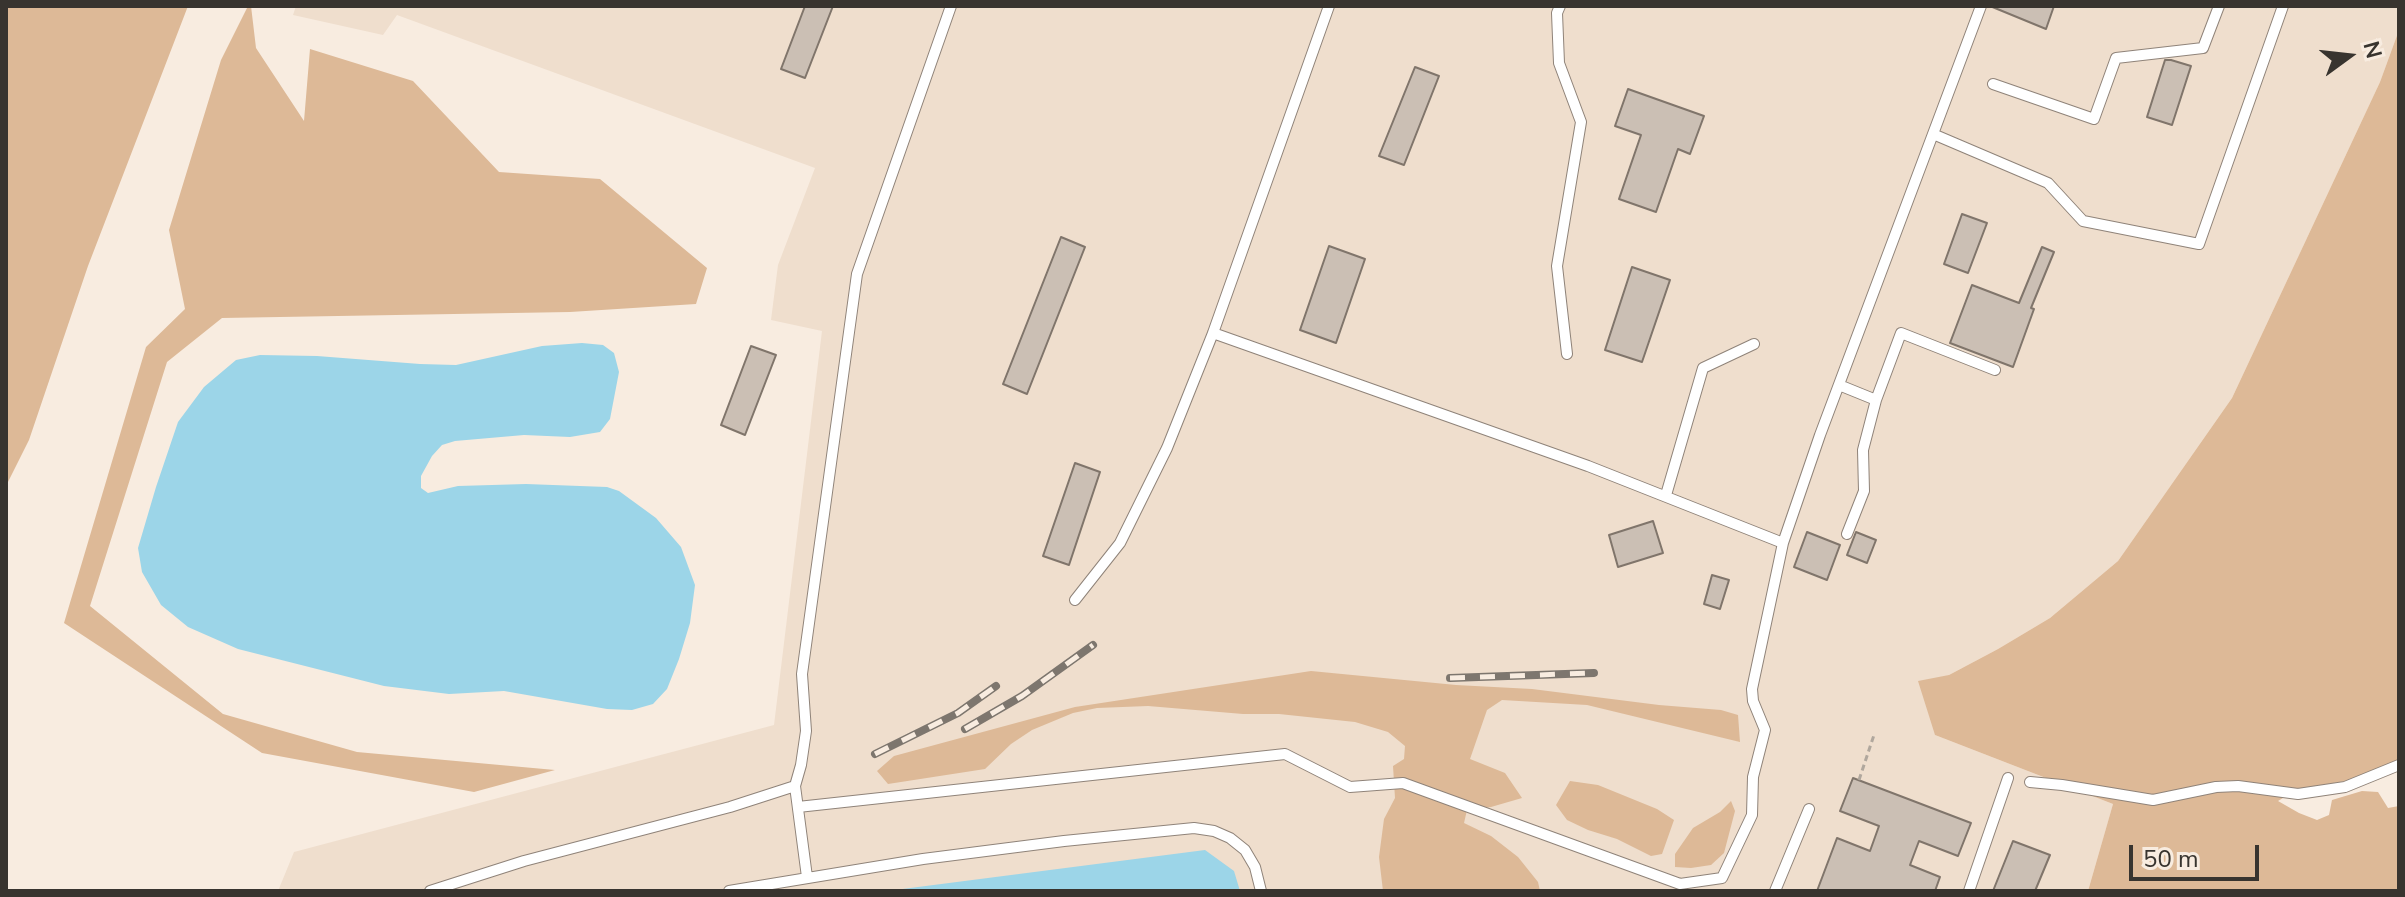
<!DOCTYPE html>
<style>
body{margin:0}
#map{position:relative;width:2405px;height:897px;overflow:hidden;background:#f8ece0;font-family:"Nunito Sans",sans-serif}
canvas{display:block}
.frame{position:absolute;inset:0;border:8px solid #38342f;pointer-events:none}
.north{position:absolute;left:2309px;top:16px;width:80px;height:80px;-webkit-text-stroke:6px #f8ece0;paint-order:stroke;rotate:75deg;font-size:22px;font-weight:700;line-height:32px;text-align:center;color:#38342f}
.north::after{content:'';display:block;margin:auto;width:28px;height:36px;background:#38342f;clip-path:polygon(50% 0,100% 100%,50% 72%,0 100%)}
.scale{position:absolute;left:2129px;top:845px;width:130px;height:36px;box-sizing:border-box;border:4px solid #38342f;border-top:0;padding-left:10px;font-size:24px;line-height:28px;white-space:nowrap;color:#38342f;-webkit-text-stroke:6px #f8ece0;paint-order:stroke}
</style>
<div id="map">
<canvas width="2405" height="897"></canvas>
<div class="frame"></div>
<div class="north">N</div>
<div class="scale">50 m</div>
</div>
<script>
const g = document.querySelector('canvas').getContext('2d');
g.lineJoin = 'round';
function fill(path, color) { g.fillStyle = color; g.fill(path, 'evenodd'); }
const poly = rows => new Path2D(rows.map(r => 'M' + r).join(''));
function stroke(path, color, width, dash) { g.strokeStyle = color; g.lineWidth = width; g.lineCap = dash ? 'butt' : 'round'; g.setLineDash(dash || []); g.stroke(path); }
const built = poly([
 [296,6,2399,6,2399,30,2380,82,2232,398,2118,561,2050,618,1998,649,1949,675,1935,735,2113,804,2088,891,278,891,294,852,774,725,822,331,771,320,778,265,815,168,397,15,383,35,293,15]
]);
const green = poly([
 [6,6,188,6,88,266,29,440,6,486],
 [248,6,251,6,256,48,304,121,310,49,413,81,499,172,600,179,707,268,696,304,570,312,222,318,167,362,90,606,223,714,357,752,555,770,474,792,262,753,64,623,146,347,185,309,169,230,221,60],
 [2399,30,2399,760,2356,779,2296,790,2278,801,2299,813,2317,820,2329,815,2332,800,2362,791,2378,792,2388,808,2399,806,2399,891,2088,891,2113,804,1935,735,1918,681,1949,675,1998,649,2050,618,2118,561,2232,398,2380,82],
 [1311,671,1456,685,1532,689,1659,705,1721,710,1738,715,1740,742,1587,705,1502,700,1487,710,1470,759,1505,773,1522,798,1491,807,1467,810,1464,823,1491,836,1518,857,1538,882,1540,891,1383,891,1379,857,1384,819,1395,798,1393,766,1404,759,1405,746,1388,732,1355,722,1279,714,1243,714,1148,706,1097,708,1073,713,1032,730,1011,744,985,769,888,784,877,771,894,756,1075,707],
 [1570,781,1598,785,1657,809,1674,820,1662,854,1651,856,1617,839,1588,830,1567,820,1556,805],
 [1731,801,1735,811,1724,853,1711,865,1691,868,1675,867,1675,854,1693,828,1720,812]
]);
const water = poly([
 [582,343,603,345,614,353,619,372,610,419,600,432,570,437,524,435,455,441,442,445,432,456,421,476,421,488,428,493,458,486,526,484,607,487,619,491,656,518,681,547,695,585,690,623,679,659,667,689,653,704,632,710,607,709,504,691,449,694,384,686,238,649,188,627,161,605,142,572,138,548,156,487,178,422,204,387,236,360,260,355,317,356,420,364,456,365,542,346],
 [1205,850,1234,871,1240,891,887,891]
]);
const building = poly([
 [805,6,833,6,805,78,781,69,805,6],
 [1990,6,2054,6,2046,29,1990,6],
 [2165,60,2171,60,2191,66,2172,125,2147,117,2165,60],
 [1415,67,1439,76,1404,165,1379,156,1415,67],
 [1628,89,1704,116,1690,154,1678,149,1656,212,1619,199,1641,135,1615,126,1628,89],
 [1962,214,1987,223,1968,273,1944,264,1962,214],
 [1061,237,1085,247,1027,394,1003,384,1061,237],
 [1329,246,1365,259,1336,343,1300,330,1329,246],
 [2042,247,2054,252,2031,308,2034,309,2013,367,1950,343,1972,285,2019,303,2042,247],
 [1632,267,1670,280,1642,362,1605,350,1632,267],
 [751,346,776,355,745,435,721,425,751,346],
 [1075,463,1100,472,1069,565,1043,556,1075,463],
 [1653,521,1663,553,1618,567,1609,535,1653,521],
 [1807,532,1840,545,1827,580,1794,567,1807,532],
 [1856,532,1876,540,1867,563,1847,555,1856,532],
 [1712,575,1729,580,1720,609,1704,604,1712,575],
 [1853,778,1971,823,1958,856,1919,841,1910,865,1940,877,1935,891,1817,891,1837,838,1870,851,1879,826,1840,811,1853,778],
 [2013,841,2050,855,2035,891,1993,891,2013,841]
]);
const path = poly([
 [1859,780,1874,735]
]);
const service = poly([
 [1560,6,1557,13,1559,63,1581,122,1557,266,1567,354],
 [1993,84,2094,119,2116,58,2203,48,2219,6],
 [1933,134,2048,183,2083,221,2199,244,2283,6],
 [1213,333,1588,466,1783,543],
 [1839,385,1876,400,1901,333,1995,370],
 [1666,495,1703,368,1754,344],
 [1847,534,1864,491,1863,450,1876,400],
 [1075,600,1120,543,1167,448,1213,333,1329,6],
 [2030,782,2062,785,2153,800,2216,787,2238,786,2298,794,2345,787,2399,765],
 [795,786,807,877],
 [798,807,1285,754,1350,787,1403,783,1680,884,1722,878,1752,815,1753,777,1765,730,1753,701,1752,689,1783,543,1820,435,1981,6],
 [430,891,524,861,730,807,795,786,801,765,806,731,802,674,857,274,951,6],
 [729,891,923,859,1064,841,1194,828,1214,831,1230,838,1245,850,1255,867,1261,891],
 [1775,891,1809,809],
 [1969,891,2008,778]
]);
const rail = poly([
 [1450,678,1594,673],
 [965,729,1022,696,1093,645],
 [875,754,958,713,996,686]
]);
fill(built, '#efdecd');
fill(green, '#ddb997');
fill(water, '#9cd5e8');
fill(building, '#cbbfb4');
stroke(building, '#80756b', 2);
stroke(service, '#8f8379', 12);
stroke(path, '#b0a79d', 3, [6, 4]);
stroke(service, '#fff', 10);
stroke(rail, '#7d766e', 8);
stroke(rail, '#f8ece0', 5, [15]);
</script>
